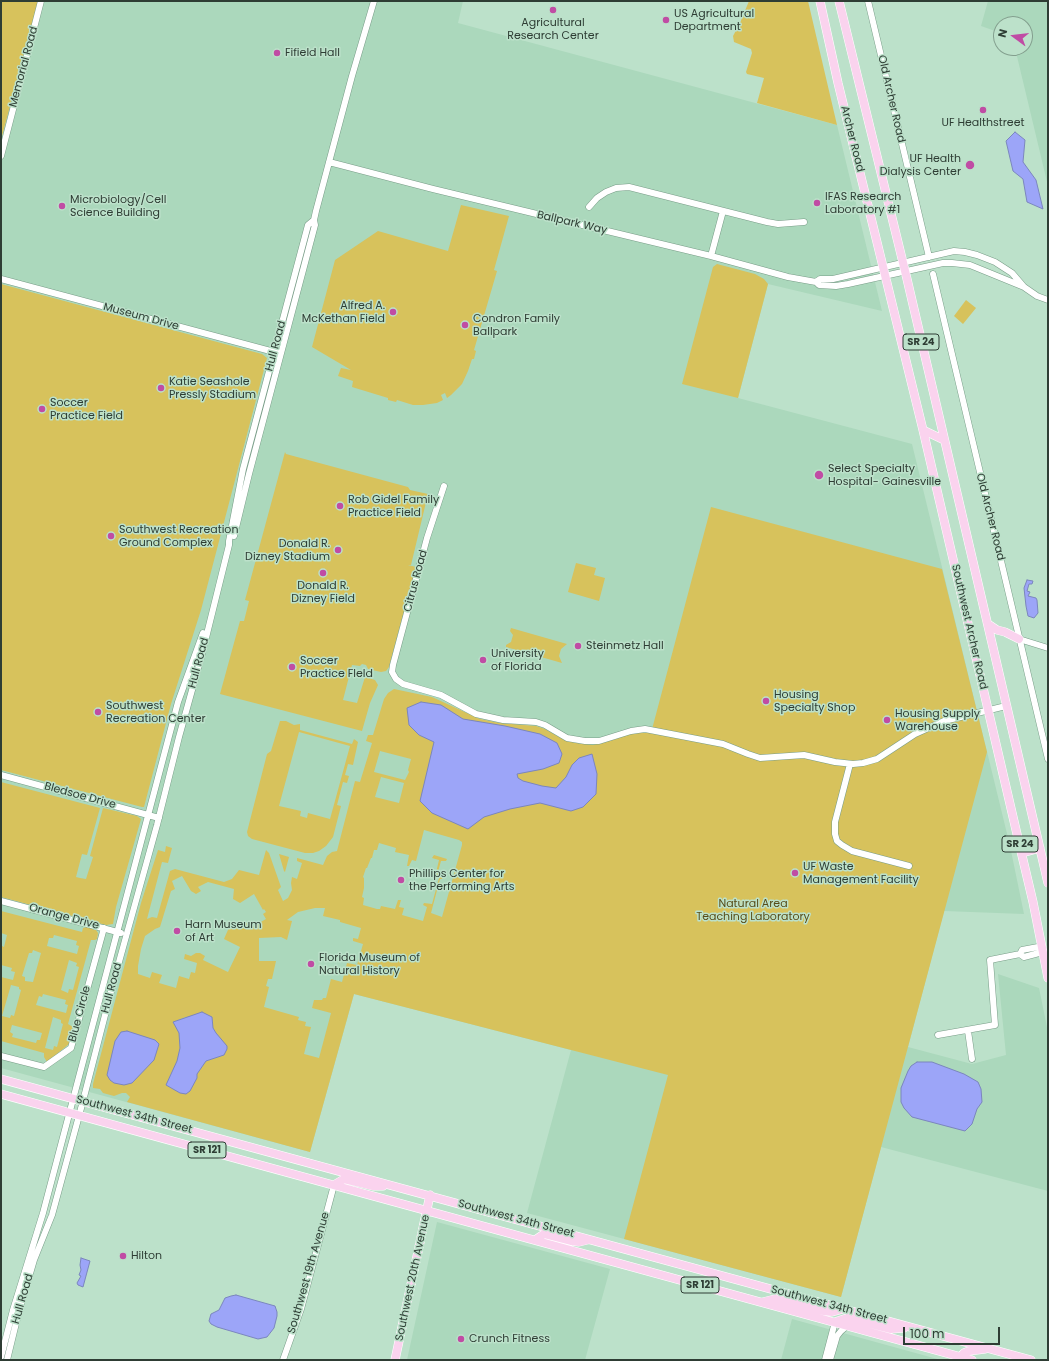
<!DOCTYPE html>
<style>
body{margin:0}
#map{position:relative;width:1049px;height:1361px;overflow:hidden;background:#bce1ca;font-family:Poppins,sans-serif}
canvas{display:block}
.frame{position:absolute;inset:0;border:2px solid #2e3d34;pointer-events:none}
.north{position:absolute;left:993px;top:16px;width:40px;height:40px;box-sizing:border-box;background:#bce1ca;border:1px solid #839f8e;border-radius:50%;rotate:285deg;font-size:11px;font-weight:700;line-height:16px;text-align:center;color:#2e3d34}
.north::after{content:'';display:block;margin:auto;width:14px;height:18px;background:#c04ca4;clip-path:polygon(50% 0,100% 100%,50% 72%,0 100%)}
.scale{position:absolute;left:903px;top:1327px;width:97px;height:18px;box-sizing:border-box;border:2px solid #2e3d34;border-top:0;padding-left:5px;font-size:12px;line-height:14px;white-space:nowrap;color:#2e3d34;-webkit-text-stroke:3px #bce1ca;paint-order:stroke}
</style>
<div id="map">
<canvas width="1049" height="1361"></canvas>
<div class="frame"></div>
<div class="north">N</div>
<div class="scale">100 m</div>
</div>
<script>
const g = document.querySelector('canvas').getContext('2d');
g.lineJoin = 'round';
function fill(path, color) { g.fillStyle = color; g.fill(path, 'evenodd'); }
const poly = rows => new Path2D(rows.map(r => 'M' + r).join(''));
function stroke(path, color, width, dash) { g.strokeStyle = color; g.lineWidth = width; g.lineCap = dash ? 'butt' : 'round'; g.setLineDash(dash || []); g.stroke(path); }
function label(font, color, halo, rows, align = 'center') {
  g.font = font + ' Poppins,sans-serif'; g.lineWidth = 3; g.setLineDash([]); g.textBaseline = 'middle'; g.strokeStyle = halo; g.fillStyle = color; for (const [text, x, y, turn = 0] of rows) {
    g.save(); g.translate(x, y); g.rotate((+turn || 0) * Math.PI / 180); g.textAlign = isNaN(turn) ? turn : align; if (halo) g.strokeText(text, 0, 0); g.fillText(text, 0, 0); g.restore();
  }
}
const built = poly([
 [1,1,463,1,458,23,837,125,882,311,768,284,738,398,912,444,1010,846,1024,914,944,911,908,1047,972,1064,1006,1055,998,974,1039,988,1048,1032,1048,1191,881,1147,841,1297,527,1213,571,1050,354,994,310,1152,1,1068],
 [988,1,1048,1,1048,186,1015,48,1025,48,1025,24,1001,24,1001,33,981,26],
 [437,1222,610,1269,585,1360,407,1360],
 [792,1319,941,1360,781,1360]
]);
const green = poly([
 [1,1,38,1,1,140],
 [749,1,808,1,837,125,757,103,764,78,747,74,746,72,752,53,751,49,734,42,733,36,740,23],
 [461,205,509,216,494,270,497,271,474,350,476,351,474,359,472,359,468,371,462,384,451,395,447,398,445,393,441,395,443,400,437,403,423,405,413,405,397,400,396,402,388,400,388,398,352,387,353,381,338,376,341,368,351,370,312,347,335,260,378,231,448,251],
 [717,264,755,274,764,279,768,284,738,398,682,384,713,267],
 [1,284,262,354,267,358,201,610,171,704,144,807,142,807,1,770],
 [966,300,976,308,963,324,954,316],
 [285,452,286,454,408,487,410,490,428,494,411,565,408,565,416,567,389,667,386,671,381,672,368,669,366,665,362,664,360,666,352,665,343,700,357,703,365,677,375,680,378,685,370,703,362,731,220,694,240,621,244,621,249,601,245,600],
 [711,507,942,569,987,752,841,1297,624,1239,668,1075,354,994,310,1152,127,1102,130,1097,126,1093,122,1093,114,1096,103,1093,100,1089,93,1088,93,1084,141,903,158,850,200,691,158,850,165,852,166,846,172,848,168,863,162,862,147,919,152,917,157,918,170,871,175,869,224,882,232,879,239,870,259,875,266,850,269,853,281,887,278,890,283,901,288,898,292,890,291,883,292,877,297,879,302,863,297,861,297,858,323,865,327,856,332,852,337,851,355,781,360,782,372,743,366,741,368,735,373,735,384,699,388,693,394,689,432,697,480,719,500,723,536,726,545,729,561,738,576,743,593,745,633,733,651,733],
 [380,751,411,759,408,770,409,772,405,780,374,772],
 [381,777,404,783,399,803,375,797],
 [424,830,459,840,462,842,462,845,442,917,431,913,440,879,442,879,443,876,442,874,438,872,441,861,446,861,447,859,434,855,432,858,439,860,435,877,439,878,432,904,424,903,423,905,427,907,423,921,402,915,404,908,399,907,401,900,398,900,395,909,381,906,380,909,377,909,363,905,364,898,362,897,364,888,364,878,363,877,366,868,367,868,371,858,372,858,374,850,377,850,379,843,396,848,395,852,409,855,407,866,409,866,412,860,416,861],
 [182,876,191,891,196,894,201,891,198,887,208,882,234,889,233,899,240,903,254,894,263,910,264,909,266,912,263,914,266,919,252,927,249,922,246,923,244,921,235,924,231,923,224,939,240,947,228,972,203,960,205,956,200,953,196,953,191,956,185,954,184,959,197,963,195,973,191,972,189,979,179,976,176,988,159,983,162,975,152,972,150,978,138,974,138,966,141,949,145,936,155,929,160,927,171,891,175,889,172,881],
 [315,908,325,908,323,916,340,920,340,922,361,928,358,939,353,938,353,941,363,944,357,965,347,963,342,982,331,979,326,998,323,998,322,1000,314,1000,312,1008,331,1013,319,1058,304,1054,311,1027,305,1026,306,1022,298,1020,299,1017,264,1007,269,987,266,986,268,979,272,979,276,961,259,961,259,938,281,937,287,940,292,921,287,920,298,912],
 [186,1017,213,1021,213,1028,220,1039,224,1055,206,1061,197,1074,197,1078,180,1093,166,1085,177,1061,180,1048,179,1033,173,1022],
 [576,563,596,568,594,575,605,578,599,601,568,592],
 [511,628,567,644,561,649,559,656,562,663,506,647,506,645,511,642,513,635,510,631],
 [280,721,286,721,294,725,300,724,300,730,352,744,354,739,358,742,353,765,348,764,345,775,349,776,347,783,343,782,337,805,341,806,333,837,326,846,319,851,313,853,305,853,252,839,248,836,247,832,267,754,271,751],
 [299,732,350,746,330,819,308,813,307,818,300,816,301,811,279,806],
 [1,782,100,808,87,855,82,854,76,877,80,878,86,879,93,857,90,856,103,808,137,816,141,819,116,907,113,924,106,925,1,897],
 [279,854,289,857,285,872,284,871],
 [1,911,82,932,83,928,87,927,96,930,98,933,97,939,95,940,91,940,68,1024,73,1027,69,1044,47,1062,44,1057,44,1053,1,1041,1,977,13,980,15,972,11,971,12,968,1,965,1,949,2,946,4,947,7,935,1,933],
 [54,935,77,941,76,945,79,946,77,954,47,946,49,938,53,938],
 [33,950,41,953,33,982,25,981,25,977,22,976,29,953,32,953],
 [69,960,77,963,76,966,79,967,73,990,69,989,68,993,61,990],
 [11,985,19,987,19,989,21,990,14,1016,11,1015,10,1018,2,1016],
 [43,994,66,1000,65,1004,68,1005,66,1013,36,1005,39,996,42,997],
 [53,1017,61,1020,61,1023,63,1024,57,1047,54,1046,53,1050,45,1048],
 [12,1025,42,1033,40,1040,37,1040,36,1043,12,1037,13,1034,10,1032]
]);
const water = poly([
 [1015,132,1025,140,1023,162,1036,180,1043,209,1027,202,1023,179,1013,171,1006,141,1015,132],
 [1027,580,1033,581,1032,584,1029,584,1027,591,1030,592,1028,596,1036,598,1037,600,1038,613,1034,618,1028,616,1026,606,1024,588,1027,580],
 [421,702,441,705,463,719,505,726,540,734,557,743,562,754,559,763,543,769,517,774,518,778,523,781,542,786,556,788,566,777,572,765,579,758,592,754,597,774,596,794,583,807,571,811,540,803,510,809,484,817,468,829,432,813,420,801,434,742,419,735,409,725,407,708,421,702],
 [202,1012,212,1017,213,1028,216,1033,227,1046,227,1049,224,1055,206,1061,197,1074,197,1078,190,1091,186,1094,180,1093,166,1085,177,1061,180,1048,179,1033,173,1022,202,1012],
 [127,1031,155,1040,159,1044,154,1060,132,1083,124,1085,114,1083,110,1080,107,1075,115,1041,121,1032,127,1031],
 [917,1062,932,1062,964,1074,978,1082,981,1089,982,1102,977,1109,972,1124,965,1131,912,1117,904,1108,901,1102,901,1088,908,1071,911,1066,917,1062],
 [81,1258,90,1261,83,1287,78,1285,77,1283,81,1276,79,1275,81,1270,80,1265,81,1258],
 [236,1295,275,1306,277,1312,277,1316,274,1328,267,1337,258,1339,217,1327,211,1324,209,1321,211,1314,219,1310,225,1298,231,1296,236,1295]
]);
const minor = poly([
 [868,1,929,257],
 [1,156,41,1],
 [329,162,433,189,711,256,788,277,816,282,819,285,836,286,848,284,943,263,952,263,970,265,1024,287],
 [589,207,597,198,606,192,616,188,629,187,767,222,778,224,804,222],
 [711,256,723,211],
 [933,274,1048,759],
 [1,279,278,353],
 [816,282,820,279,833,279,941,254,954,251,965,252,977,255,995,262,1012,273,1024,287,1037,296,1048,300],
 [444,486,427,538,393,665,392,672,396,679,403,684,441,695,476,714,503,720,536,722,545,725,567,738,585,741,599,741,631,731,645,729,723,744,748,754,760,758,804,755,835,762,853,764,863,763,877,759,915,734,944,721,1006,706],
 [234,536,249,474,315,225,314,220,316,211,352,76,374,1],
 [1019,639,1048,648],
 [850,764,835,822,835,834,837,841,842,845,852,851,909,866],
 [1,775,159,818],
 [1,901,121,933],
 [1038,947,1043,949,1039,953,1024,957,1020,954,1022,950,1038,947],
 [968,1031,972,1059],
 [938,1035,995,1025,990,960,1020,954],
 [1,1056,44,1067,71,1048,104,928],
 [1,1357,13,1310,43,1213,178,702,203,633],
 [7,1360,19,1311,34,1260,52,1215,83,1101,114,980,157,825,179,737,202,654,229,545,229,541,243,469,308,225,314,220],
 [283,1360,301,1309,334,1185],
 [825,1360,835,1322],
 [830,1360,837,1336,841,1331,848,1325]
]);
const major = poly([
 [820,1,838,83,923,430,1020,847,1033,902,1048,978],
 [839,1,907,279,1048,883],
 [923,430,944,440],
 [988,624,997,630,1005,632,1019,639],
 [1022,853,1040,848],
 [1,1079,1031,1360],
 [1,1094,972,1360],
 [334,1185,344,1179,373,1186,383,1186],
 [535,1240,544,1234,571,1241,579,1242,587,1240],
 [763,1302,775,1299,824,1311,832,1312,843,1309],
 [835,1322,847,1318,891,1329,904,1328],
 [961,1356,964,1353,969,1351,985,1349],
 [395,1360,430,1195]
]);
const markers = [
 [553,10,4,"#c04ca4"],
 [666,20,4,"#c04ca4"],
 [277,53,4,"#c04ca4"],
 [983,110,4,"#c04ca4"],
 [970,165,5,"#c04ca4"],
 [817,203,4,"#c04ca4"],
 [62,206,4,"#c04ca4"],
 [393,312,4,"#c04ca4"],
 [465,325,4,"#c04ca4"],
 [161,388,4,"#c04ca4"],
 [42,409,4,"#c04ca4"],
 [819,475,5,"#c04ca4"],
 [340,506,4,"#c04ca4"],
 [111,536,4,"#c04ca4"],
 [338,550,4,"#c04ca4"],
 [323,573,4,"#c04ca4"],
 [578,646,4,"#c04ca4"],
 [483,660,4,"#c04ca4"],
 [292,667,4,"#c04ca4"],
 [766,701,4,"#c04ca4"],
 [98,712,4,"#c04ca4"],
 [887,720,4,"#c04ca4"],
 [795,873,4,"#c04ca4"],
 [401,880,4,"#c04ca4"],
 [177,931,4,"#c04ca4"],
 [311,964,4,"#c04ca4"],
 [123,1256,4,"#c04ca4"],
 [461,1339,4,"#c04ca4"]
];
const shields = [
 [921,342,36],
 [1020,844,36],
 [207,1150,38],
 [700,1285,38]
];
const shieldNames = [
 ["SR 24",921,342],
 ["SR 24",1020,844],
 ["SR 121",207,1150],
 ["SR 121",700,1285]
];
const poiNames = [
 ["US Agricultural",674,14],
 ["Department",674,27],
 ["Agricultural",553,23,"center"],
 ["Research Center",553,36,"center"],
 ["Fifield Hall",285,53],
 ["UF Healthstreet",983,123,"center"],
 ["UF Health",961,159,"right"],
 ["Dialysis Center",961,172,"right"],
 ["IFAS Research",825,197],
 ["Laboratory #1",825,210],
 ["Microbiology/Cell",70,200],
 ["Science Building",70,213],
 ["Alfred A.",385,306,"right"],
 ["McKethan Field",385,319,"right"],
 ["Condron Family",473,319],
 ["Ballpark",473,332],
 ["Katie Seashole",169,382],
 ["Pressly Stadium",169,395],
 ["Soccer",50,403],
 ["Practice Field",50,416],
 ["Select Specialty",828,469],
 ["Hospital- Gainesville",828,482],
 ["Rob Gidel Family",348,500],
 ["Practice Field",348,513],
 ["Southwest Recreation",119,530],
 ["Ground Complex",119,543],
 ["Donald R.",330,544,"right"],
 ["Dizney Stadium",330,557,"right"],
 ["Donald R.",323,586,"center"],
 ["Dizney Field",323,599,"center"],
 ["Steinmetz Hall",586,646],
 ["University",491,654],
 ["of Florida",491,667],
 ["Soccer",300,661],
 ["Practice FIeld",300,674],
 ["Housing",774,695],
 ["Specialty Shop",774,708],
 ["Southwest",106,706],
 ["Recreation Center",106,719],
 ["Housing Supply",895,714],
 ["Warehouse",895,727],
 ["UF Waste",803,867],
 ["Management Facility",803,880],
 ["Phillips Center for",409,874],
 ["the Performing Arts",409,887],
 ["Harn Museum",185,925],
 ["of Art",185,938],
 ["Florida Museum of",319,958],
 ["Natural History",319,971],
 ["Hilton",131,1256],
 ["Crunch Fitness",469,1339]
];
const streetNames = [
 ["Memorial Road",24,67,-75],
 ["Old Archer Road",891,99,77],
 ["Archer Road",852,139,76],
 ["Ballpark Way",572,223,13],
 ["Museum Drive",141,317,15],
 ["Hull Road",276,346,-75],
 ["Old Archer Road",990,517,76],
 ["Citrus Road",416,581,-75],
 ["Southwest Archer Road",969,627,77],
 ["Hull Road",199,663,-75],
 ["Bledsoe Drive",80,796,15],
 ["Orange Drive",64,917,15],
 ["Hull Road",112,988,-75],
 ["Blue Circle",80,1014,-75],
 ["Southwest 34th Street",134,1115,15],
 ["Southwest 34th Street",516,1219,15],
 ["Southwest 19th Avenue",309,1273,-74],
 ["Southwest 20th Avenue",413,1278,-78],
 ["Hull Road",23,1299,-74],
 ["Southwest 34th Street",829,1305,15]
];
const parkNames = [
 ["Natural Area",753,904],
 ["Teaching Laboratory",753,917]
];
fill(built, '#abd8bc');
fill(green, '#d7c25c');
fill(water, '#9ca5f8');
stroke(water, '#7b86bd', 1);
stroke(minor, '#799d88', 7);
stroke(major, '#fff', 9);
stroke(minor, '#fff', 6);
stroke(major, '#fad3ee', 8);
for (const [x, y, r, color] of markers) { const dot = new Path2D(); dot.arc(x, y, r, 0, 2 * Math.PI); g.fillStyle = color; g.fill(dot); stroke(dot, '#bce1ca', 1.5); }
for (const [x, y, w] of shields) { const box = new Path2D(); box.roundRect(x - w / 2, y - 8, w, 16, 3); g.fillStyle = '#bce1ca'; g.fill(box); stroke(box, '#2e3d34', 1); }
label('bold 10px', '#2e3d34', null, shieldNames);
label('11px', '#2e3d34', '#bce1ca', poiNames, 'left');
label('11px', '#2e3d34', '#bce1ca', streetNames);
label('11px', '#584d19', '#bce1ca', parkNames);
</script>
